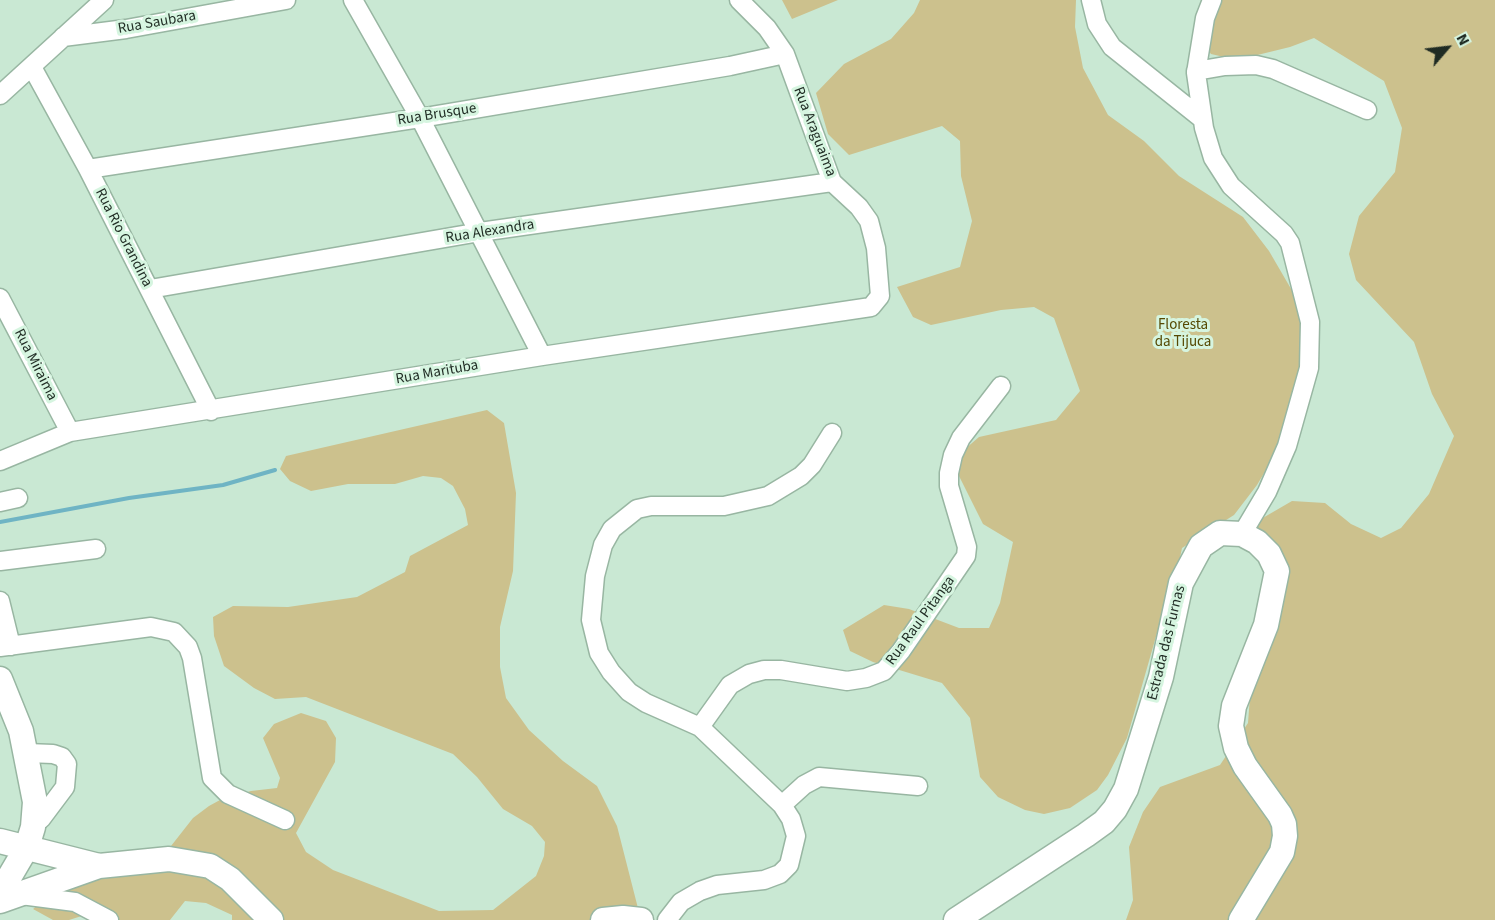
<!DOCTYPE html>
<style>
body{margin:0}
#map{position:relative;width:1495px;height:920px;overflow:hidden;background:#c9e8d3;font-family:"Source Sans 3",sans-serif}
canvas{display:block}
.north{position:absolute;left:1417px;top:18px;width:60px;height:60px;-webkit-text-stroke:4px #d6f5e0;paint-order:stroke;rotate:62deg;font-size:16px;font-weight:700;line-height:24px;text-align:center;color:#1f2b23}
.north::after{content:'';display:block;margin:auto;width:21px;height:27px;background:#1f2b23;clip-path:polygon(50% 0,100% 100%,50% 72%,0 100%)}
</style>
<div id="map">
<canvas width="1495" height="920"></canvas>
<div class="north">N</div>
</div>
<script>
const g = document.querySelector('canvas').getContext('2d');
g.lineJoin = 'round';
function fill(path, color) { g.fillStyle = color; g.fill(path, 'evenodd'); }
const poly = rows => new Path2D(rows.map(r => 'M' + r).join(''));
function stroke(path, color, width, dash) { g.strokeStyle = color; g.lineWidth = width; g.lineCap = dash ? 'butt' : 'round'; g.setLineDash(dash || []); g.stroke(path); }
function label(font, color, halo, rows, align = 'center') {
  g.font = font + ' "Source Sans 3",sans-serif'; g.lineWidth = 6; g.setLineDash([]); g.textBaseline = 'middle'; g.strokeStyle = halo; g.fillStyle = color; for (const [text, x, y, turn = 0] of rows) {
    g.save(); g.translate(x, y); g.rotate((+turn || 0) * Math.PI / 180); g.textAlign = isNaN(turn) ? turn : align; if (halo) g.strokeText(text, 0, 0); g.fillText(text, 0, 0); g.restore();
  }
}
const green = poly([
 [782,0,838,0,792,19],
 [920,0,1076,0,1075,27,1083,68,1108,115,1144,141,1179,176,1243,217,1269,251,1301,306,1300,367,1276,453,1257,485,1234,515,1182,548,1174,587,1159,626,1127,738,1108,775,1097,790,1070,808,1044,814,1025,810,998,797,980,777,970,718,942,683,873,662,850,651,843,630,884,605,909,609,959,628,989,628,1000,603,1013,542,983,524,958,474,957,456,979,437,1056,420,1080,391,1054,318,1034,307,1001,310,931,325,913,317,897,287,960,267,972,221,961,176,960,141,942,126,849,155,828,134,816,93,844,64,891,39,914,13],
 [1205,0,1495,0,1495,920,1126,920,1133,900,1129,847,1143,812,1160,787,1220,765,1248,723,1251,683,1277,604,1250,537,1261,519,1292,501,1325,503,1351,524,1381,538,1401,528,1429,494,1454,436,1432,394,1414,342,1356,280,1349,254,1359,216,1395,172,1402,128,1384,81,1314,38,1290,47,1237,60,1211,54,1203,43],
 [487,410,504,423,516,493,513,571,500,627,500,667,506,698,529,730,563,761,597,786,617,826,641,920,232,920,232,915,206,903,185,901,170,920,100,920,88,914,69,920,53,920,33,909,49,896,92,876,153,869,193,818,209,806,220,800,251,791,277,788,280,778,263,738,274,724,301,713,326,721,336,738,335,762,296,833,306,852,333,870,439,911,493,910,536,876,544,856,545,842,532,826,503,809,477,777,453,754,306,697,275,699,254,688,224,666,214,636,213,617,233,606,288,607,357,597,405,572,410,556,468,525,465,509,453,486,441,478,423,476,395,484,348,484,311,491,290,481,280,469,286,456]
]);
const stream = poly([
 [0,522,129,498,223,485,275,470]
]);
const minor = poly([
 [353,0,420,118,542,356],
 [1091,0,1097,24,1112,47,1201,118],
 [1212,0,1205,18,1196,73,1204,128,1213,158,1231,186,1284,234,1290,243,1310,322,1309,368,1287,446,1267,492,1242,534],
 [63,37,126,29,286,0],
 [32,67,88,169,211,411],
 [1196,71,1225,66,1256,65,1273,69,1367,110],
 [0,95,104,0],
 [88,169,420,118,730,66,785,54],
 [150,289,480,232,832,182],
 [0,298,70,432],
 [0,461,70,432,542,356,871,307,880,296,876,248,869,221,859,207,832,182,785,54,767,28,739,0],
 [0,502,18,498],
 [0,561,96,549],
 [0,601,11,646],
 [0,647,151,627,174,632,188,647,192,658,212,778,228,794,285,820],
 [700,727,730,685,749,674,764,670,781,670,847,681,866,678,884,671,901,651,966,556,967,547,949,486,949,473,953,455,961,438,1001,386],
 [27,753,53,754,62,757,67,764,65,787,41,819],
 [782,805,804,785,819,777,918,786],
 [21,895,75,902,109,920],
 [667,920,681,902,700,891,717,885,764,880,780,874,789,865,796,836,791,819,782,805,700,727,646,703,629,692,611,672,599,653,591,620,595,576,603,545,612,529,637,509,651,506,724,506,768,496,801,476,812,465,832,433]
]);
const major = poly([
 [0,679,21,731,35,802,33,827,27,847,0,893],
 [0,841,99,866],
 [0,901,99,866,169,859,210,866,230,879,271,920],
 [603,920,623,918,641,920],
 [956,920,1086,835,1104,822,1115,809,1126,789,1161,677,1181,583,1201,546,1220,533,1242,534,1257,542,1269,554,1277,571,1266,625,1234,706,1231,726,1236,748,1245,766,1280,815,1284,824,1285,836,1282,852,1241,920]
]);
const streetNames = [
 ["Rua Saubara",157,23,-10],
 ["Rua Brusque",437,115,-9],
 ["Rua Araguaima",814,132,69],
 ["Rua Alexandra",490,232,-9],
 ["Rua Rio Grandina",123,238,63],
 ["Rua Miraima",35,365,63],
 ["Rua Marituba",437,373,-10],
 ["Rua Raul Pitanga",921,621,-54],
 ["Estrada das Furnas",1167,643,-76]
];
const parkNames = [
 ["Floresta",1183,326],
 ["da Tijuca",1183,343]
];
fill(green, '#ccc18d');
stroke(stream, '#6fb4c4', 4);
stroke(minor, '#98b6a2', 21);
stroke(major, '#98b6a2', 27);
stroke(minor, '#fff', 18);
stroke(major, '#fff', 24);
label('15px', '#1f2b23', '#d6f5e0', streetNames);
label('15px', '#564903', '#d6f5e0', parkNames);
</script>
